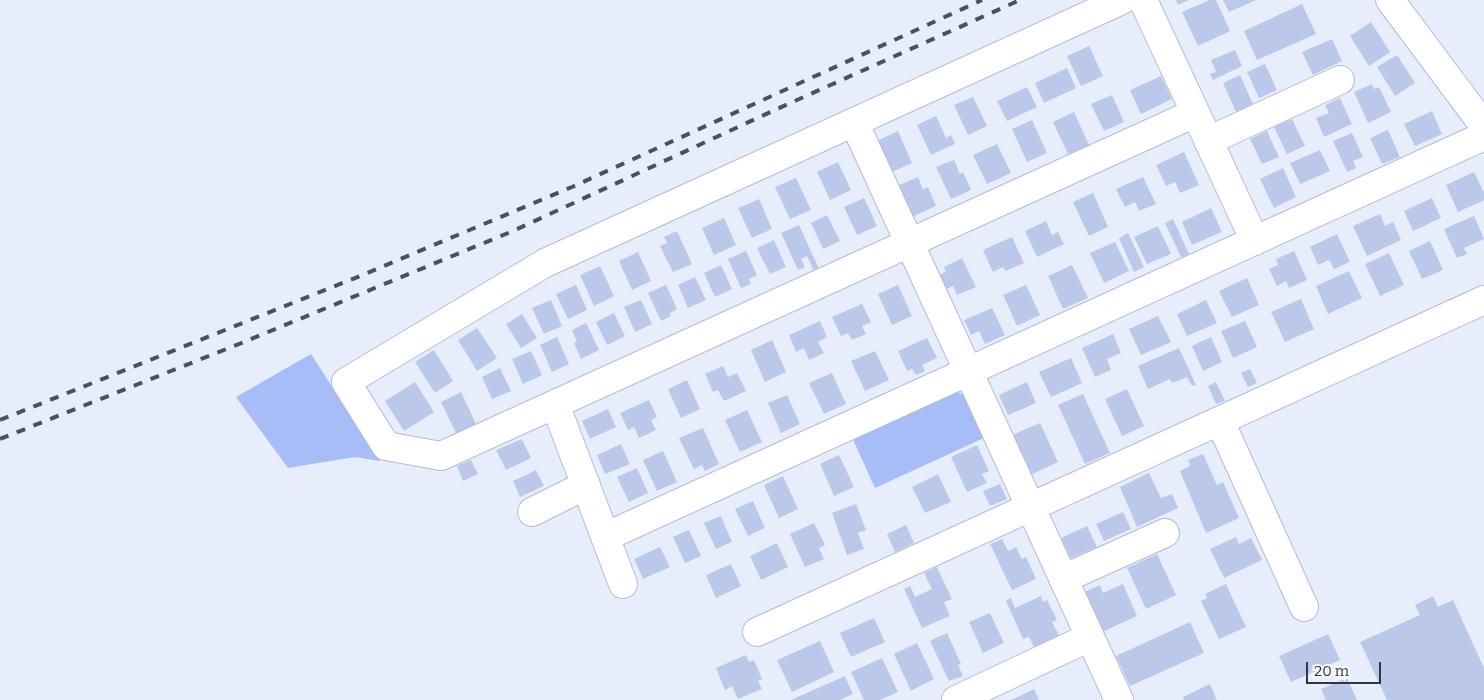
<!DOCTYPE html>
<style>
body{margin:0}
#map{position:relative;width:1484px;height:700px;overflow:hidden;background:#e7edfb;font-family:Bitter,serif}
canvas{display:block}
.scale{position:absolute;left:1306px;top:662px;width:75px;height:22px;box-sizing:border-box;border:2px solid #313643;border-top:0;padding-left:6px;font-size:15px;line-height:18px;white-space:nowrap;color:#313643;-webkit-text-stroke:4px #fafafa;paint-order:stroke}
</style>
<div id="map">
<canvas width="1484" height="700"></canvas>
<div class="scale">20 m</div>
</div>
<script>
const g = document.querySelector('canvas').getContext('2d');
g.lineJoin = 'round';
function fill(path, color) { g.fillStyle = color; g.fill(path, 'evenodd'); }
const poly = rows => new Path2D(rows.map(r => 'M' + r).join(''));
function stroke(path, color, width, dash) { g.strokeStyle = color; g.lineWidth = width; g.lineCap = dash ? 'butt' : 'round'; g.setLineDash(dash || []); g.stroke(path); }
const green = poly([
 [311,354,380,461,355,457,288,468,236,397],
 [951,389,968,397,986,437,875,488,851,435]
]);
const building = poly([
 [1176,0,1189,0,1178,5],
 [1210,0,1216,0,1230,31,1198,46,1182,12],
 [1223,0,1256,0,1229,12],
 [1302,4,1316,34,1257,60,1244,31],
 [1371,22,1390,52,1369,66,1350,36],
 [1332,39,1342,61,1313,75,1302,52],
 [1089,46,1103,76,1081,86,1067,56],
 [1235,50,1242,66,1213,80,1210,74,1216,72,1211,60],
 [1397,55,1415,83,1395,96,1377,67],
 [1265,64,1277,90,1259,98,1247,72],
 [1067,68,1076,88,1044,103,1035,83],
 [1240,75,1253,104,1236,112,1223,83],
 [1161,76,1172,99,1141,114,1130,90],
 [1372,84,1374,89,1379,87,1391,112,1368,123,1354,92],
 [1027,87,1037,107,1007,121,997,101],
 [1112,95,1124,122,1104,131,1091,104],
 [973,97,987,126,968,135,954,105],
 [1340,98,1352,124,1324,137,1316,118,1329,113,1325,105],
 [1432,111,1442,134,1415,146,1404,124],
 [1074,112,1089,145,1068,154,1053,122],
 [936,116,946,138,951,135,955,144,931,155,917,125],
 [1292,119,1305,146,1287,154,1274,127],
 [1032,120,1047,153,1027,162,1012,129],
 [1388,130,1400,157,1382,164,1370,138],
 [898,131,912,163,892,172,877,141],
 [1267,131,1279,157,1262,164,1250,139],
 [1352,133,1363,157,1353,161,1356,168,1347,172,1333,141],
 [997,144,1011,173,987,184,973,155],
 [1320,150,1330,171,1300,184,1290,163],
 [1184,152,1199,185,1180,193,1175,182,1166,186,1156,165],
 [954,160,960,174,963,172,971,190,951,199,936,167],
 [838,162,851,190,830,200,817,172],
 [1283,168,1296,197,1274,208,1260,179],
 [1474,172,1484,193,1484,200,1458,212,1446,185],
 [918,177,923,189,928,187,936,206,912,217,897,186],
 [1143,177,1156,204,1139,211,1135,202,1125,207,1116,189],
 [796,178,811,210,790,219,775,187],
 [1093,193,1108,227,1089,236,1073,202],
 [864,198,877,226,857,235,844,207],
 [1432,198,1441,218,1413,231,1404,211],
 [759,199,772,229,752,238,738,208],
 [1211,208,1222,232,1192,245,1182,222],
 [1380,214,1385,226,1393,222,1401,240,1367,256,1353,226],
 [827,215,840,241,823,249,811,223],
 [1474,216,1484,239,1464,248,1467,254,1457,258,1444,229],
 [724,218,736,245,714,255,702,228],
 [1173,219,1189,254,1181,257,1165,223],
 [1046,221,1052,235,1058,232,1064,244,1037,257,1025,231],
 [799,225,819,269,814,271,807,256,801,259,805,267,798,270,781,233],
 [1158,226,1171,254,1147,264,1134,237],
 [677,231,692,264,673,272,660,246,667,243,664,237],
 [1128,233,1144,267,1134,272,1119,238],
 [1337,234,1350,262,1334,269,1329,260,1318,265,1310,247],
 [1012,237,1024,263,1006,271,1003,267,993,272,983,250],
 [774,240,786,267,770,274,757,248],
 [1430,241,1443,270,1422,279,1409,251],
 [1115,242,1129,271,1104,283,1090,253],
 [746,251,757,275,749,279,751,284,741,288,728,259],
 [1294,251,1307,280,1289,288,1286,281,1277,286,1269,269,1278,265,1276,259],
 [638,252,651,281,632,290,619,261],
 [1389,253,1404,285,1380,296,1365,264],
 [962,258,976,287,957,295,953,286,945,290,938,276,946,272,944,267],
 [721,265,732,289,715,297,704,273],
 [1072,265,1088,298,1063,309,1048,276],
 [600,266,614,296,594,306,580,275],
 [1349,271,1362,298,1328,314,1316,286],
 [695,277,706,300,688,308,678,285],
 [1247,278,1259,305,1232,317,1219,291],
 [576,285,587,310,568,319,556,294],
 [666,285,677,309,670,313,671,316,661,321,648,293],
 [898,285,912,316,892,325,878,294],
 [1026,285,1040,315,1017,326,1003,295],
 [1301,299,1314,329,1285,342,1271,312],
 [551,300,562,326,544,334,532,308],
 [641,300,652,324,635,332,624,307],
 [1206,300,1217,323,1187,336,1177,314],
 [862,304,871,322,862,326,866,334,852,340,848,333,841,336,832,317],
 [992,308,1005,335,985,344,979,331,971,335,964,320],
 [614,313,625,336,607,345,596,322],
 [522,314,537,338,521,348,506,324],
 [1158,316,1171,342,1141,355,1129,329],
 [820,321,827,337,818,342,824,353,809,360,804,348,796,352,789,335],
 [1245,321,1257,347,1233,358,1221,331],
 [586,323,599,350,581,359,574,343,577,342,572,330],
 [477,328,497,358,477,371,458,340],
 [1113,334,1121,353,1107,359,1111,370,1095,377,1082,348],
 [557,337,569,364,552,372,540,345],
 [1211,337,1222,362,1203,371,1192,346],
 [927,338,937,358,922,365,925,371,916,375,912,369,907,371,898,351],
 [772,340,786,372,765,382,751,350],
 [1179,348,1196,385,1192,386,1187,377,1172,383,1170,379,1148,389,1138,366],
 [434,350,453,381,435,393,415,362],
 [531,351,542,375,523,384,512,359],
 [875,351,889,380,865,391,851,361],
 [1071,358,1082,383,1051,397,1039,372],
 [723,366,728,377,737,373,746,391,724,401,718,390,713,392,705,374],
 [500,368,511,391,492,399,482,377],
 [1250,369,1257,383,1248,387,1241,373],
 [832,373,846,404,824,414,809,383],
 [687,380,700,409,681,418,668,389],
 [415,382,434,412,404,431,385,401],
 [1027,382,1036,403,1008,415,999,395],
 [1216,382,1225,401,1216,404,1208,386],
 [1127,389,1144,426,1122,436,1105,399],
 [461,392,476,424,456,433,441,402],
 [1083,394,1110,453,1085,464,1058,405],
 [787,395,800,424,781,433,768,403],
 [649,400,657,417,651,420,656,430,639,438,634,427,628,430,620,413],
 [608,409,616,427,590,439,582,421],
 [747,410,762,442,740,452,725,420],
 [1040,423,1058,462,1028,476,1010,436],
 [703,428,719,464,705,471,702,465,694,469,679,438],
 [522,439,531,458,506,470,496,450],
 [621,444,630,464,605,474,597,455],
 [977,445,989,471,982,474,987,483,967,492,951,457],
 [663,451,677,482,657,491,643,460],
 [1203,454,1217,485,1223,482,1239,518,1206,533,1180,471,1190,466,1188,460],
 [839,455,854,487,834,496,820,464],
 [471,460,478,474,463,481,457,466],
 [637,468,648,493,629,502,617,477],
 [536,470,544,486,520,497,513,481],
 [1149,473,1161,498,1172,494,1178,508,1137,527,1120,487],
 [938,474,951,502,925,513,912,487],
 [783,476,798,509,779,518,764,485],
 [1000,484,1007,499,990,506,983,491],
 [753,501,765,528,748,536,735,509],
 [856,504,866,530,858,533,864,549,847,555,832,513],
 [1123,512,1131,529,1104,541,1096,524],
 [721,516,732,542,716,549,704,523],
 [814,523,825,545,819,548,824,559,805,567,790,534],
 [906,525,914,543,895,552,887,534],
 [1087,526,1097,547,1071,558,1061,538],
 [689,530,701,556,685,563,673,537],
 [1236,537,1239,544,1251,538,1262,560,1224,578,1210,549],
 [1002,539,1008,551,1016,547,1022,559,1026,557,1036,579,1012,590,990,544],
 [777,543,788,567,761,580,750,556],
 [660,547,670,567,643,579,634,559],
 [1157,554,1176,595,1146,609,1127,568],
 [731,564,741,586,716,598,706,575],
 [937,567,952,599,944,602,950,616,922,628,904,589,910,586,915,597,932,589,924,573],
 [1123,584,1137,616,1100,633,1082,593,1100,585,1103,593],
 [1226,584,1246,627,1219,639,1201,601,1207,598,1205,594],
 [1041,596,1043,602,1047,600,1057,620,1052,622,1060,637,1035,649,1029,637,1023,639,1006,601,1011,598,1015,608],
 [1433,596,1438,607,1453,600,1484,668,1484,700,1387,700,1360,642,1420,615,1415,605],
 [990,613,1004,643,983,653,969,622],
 [874,618,885,642,851,657,840,633],
 [1190,622,1204,653,1130,686,1116,656],
 [947,633,961,664,958,665,963,676,949,681,930,641],
 [1328,634,1340,660,1291,682,1279,656],
 [820,641,834,672,792,692,777,660],
 [917,643,934,679,911,691,894,654],
 [746,655,749,662,754,660,762,679,758,681,762,689,738,699,732,686,725,690,716,668],
 [882,658,898,692,880,700,864,700,851,672],
 [845,676,853,694,840,700,791,700],
 [1347,678,1357,700,1326,700,1321,689],
 [1210,684,1217,700,1184,700,1183,697],
 [1034,689,1039,700,1011,700,1022,695]
]);
const street = poly([
 [1122,0,545,263,346,382,386,446,441,456,1195,113],
 [1143,0,1255,241],
 [1390,0,1484,126],
 [854,122,1119,700],
 [1208,141,1340,80],
 [555,404,623,584],
 [1220,421,1304,607],
 [532,512,586,485],
 [605,537,1484,136],
 [1063,579,1165,533],
 [757,632,1484,300],
 [956,700,1090,637]
]);
const rail = poly([
 [0,420,360,276,572,187,982,0],
 [0,439,239,344,513,231,777,109,1020,0]
]);
fill(green, '#a7bdf8');
fill(building, '#bcc8ea');
stroke(street, '#b0bcdd', 30);
stroke(street, '#fff', 28);
stroke(rail, '#4a505d', 4, [9, 9]);
</script>
